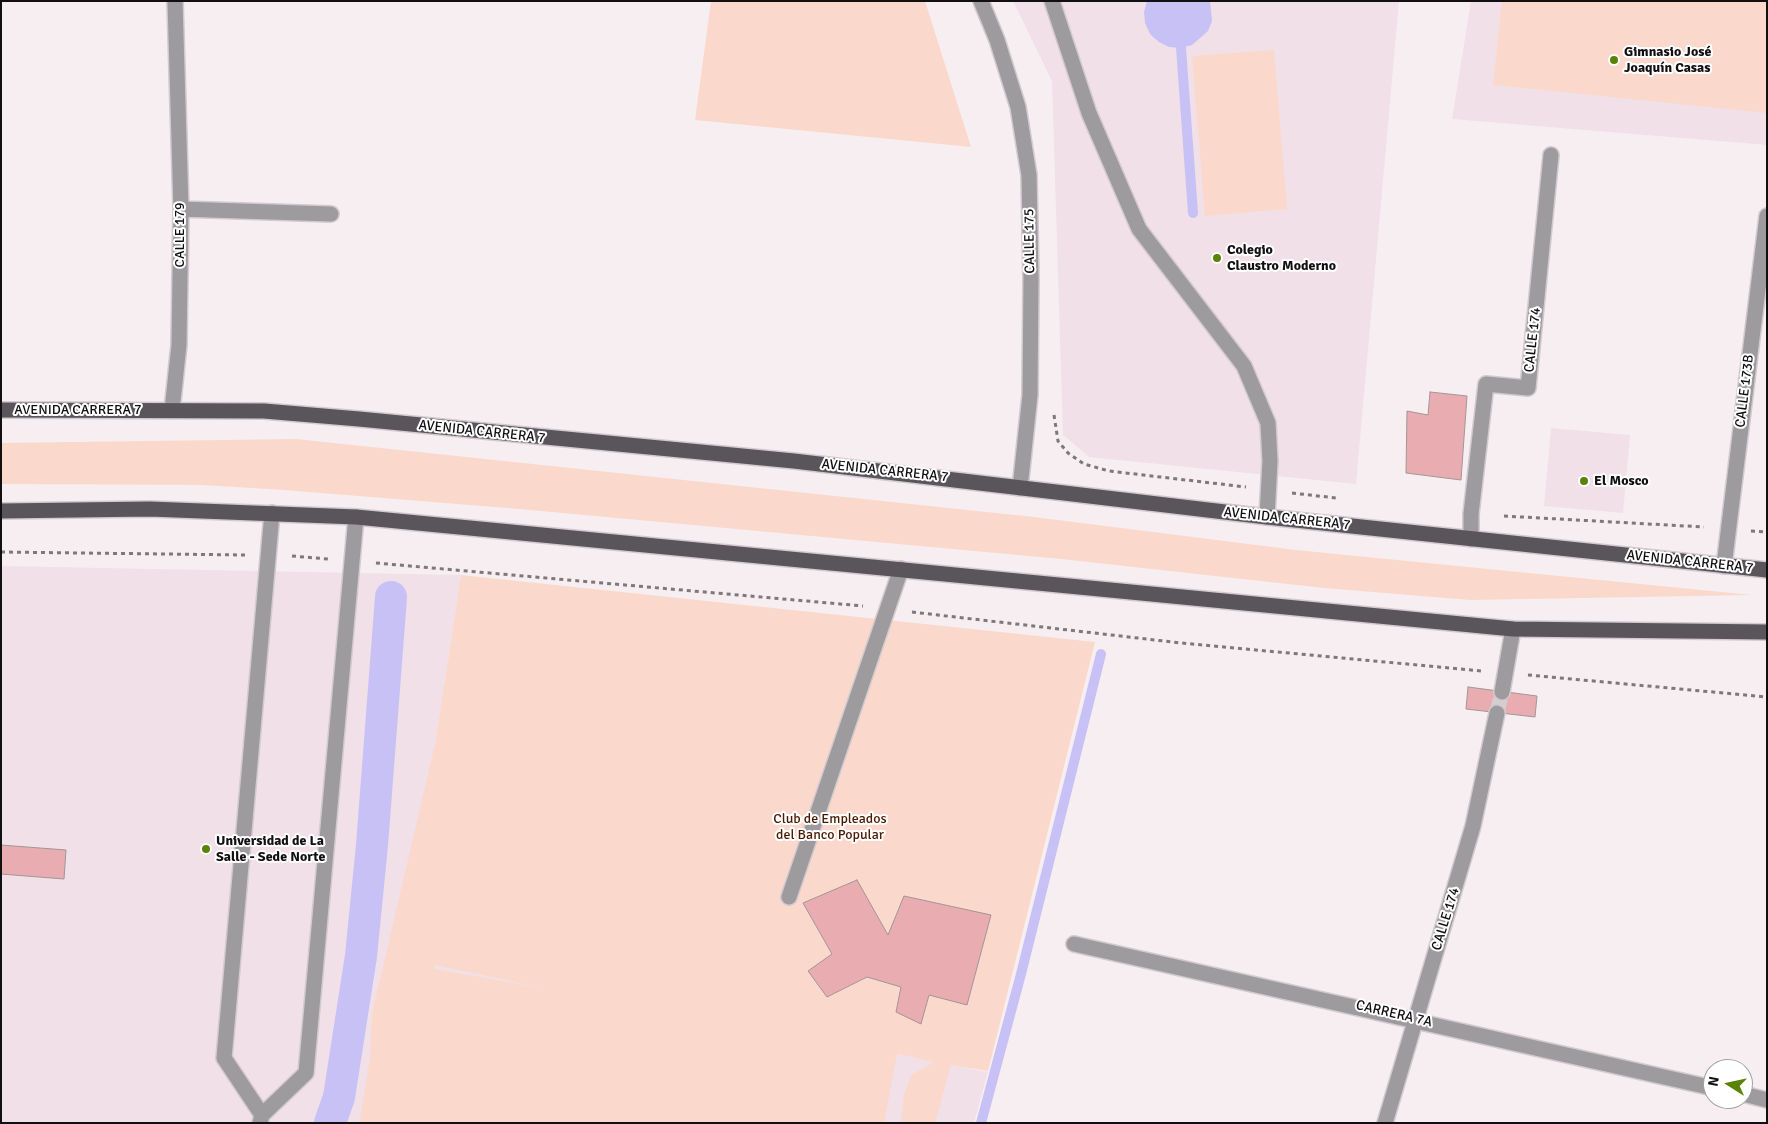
<!DOCTYPE html>
<meta charset="utf-8">
<style>
body{margin:0}
#map{position:relative;width:1768px;height:1124px;overflow:hidden;background:#f7eef2;font-family:Signika,sans-serif}
canvas{display:block}
.frame{position:absolute;inset:0;border:2px solid #120f10;pointer-events:none}
.north{position:absolute;left:1703px;top:1059px;width:50px;height:50px;box-sizing:border-box;background:#fff;border:1px solid #a09f9f;border-radius:50%;rotate:280deg;font-size:14px;font-weight:700;line-height:20px;text-align:center;color:#120f10}
.north::after{content:'';display:block;margin:auto;width:18px;height:22px;background:#5a8205;clip-path:polygon(50% 0,100% 100%,50% 72%,0 100%)}
</style>
<div id="map">
<canvas width="1768" height="1124"></canvas>
<div class="frame"></div>
<div class="north">N</div>
</div>
<script>
const g = document.querySelector('canvas').getContext('2d');
g.lineJoin = 'round';
function fill(path, color) { g.fillStyle = color; g.fill(path, 'evenodd'); }
const poly = rows => new Path2D(rows.map(r => 'M' + r).join(''));
function stroke(path, color, width, dash) { g.strokeStyle = color; g.lineWidth = width; g.lineCap = dash ? 'butt' : 'round'; g.setLineDash(dash || []); g.stroke(path); }
function label(font, color, halo, rows, align = 'center') {
  g.font = font + ' Signika,sans-serif'; g.lineWidth = 4; g.setLineDash([]); g.textBaseline = 'middle'; g.strokeStyle = halo; g.fillStyle = color; for (const [text, x, y, turn = 0] of rows) {
    g.save(); g.translate(x, y); g.rotate((+turn || 0) * Math.PI / 180); g.textAlign = isNaN(turn) ? turn : align; if (halo) g.strokeText(text, 0, 0); g.fillText(text, 0, 0); g.restore();
  }
}
const built = poly([
 [1013,1,1399,1,1356,484,1089,457,1063,435,1052,81],
 [1471,1,1767,1,1767,145,1452,119],
 [1551,428,1630,435,1623,513,1544,506],
 [1,566,461,575,435,744,872,1049,988,1072,974,1123,1,1123]
]);
const green = poly([
 [711,1,925,1,971,147,695,120],
 [1502,1,1767,1,1767,113,1493,85],
 [1274,50,1287,209,1205,216,1192,56],
 [296,439,1034,517,1296,550,1752,595,1470,600,1324,588,1061,559,519,509,284,490,202,485,1,484,1,443],
 [461,575,1095,642,988,1071,951,1065,935,1123,901,1123,904,1095,911,1075,934,1062,897,1054,884,1123,359,1123,370,1059,372,1014,435,744],
 [435,965,548,989,435,969]
]);
const water = poly([
 [1147,1,1210,1,1212,21,1208,31,1192,45,1181,48,1169,47,1159,42,1150,34,1145,23,1144,12]
]);
const stream = poly([
 [1181,48,1193,213],
 [981,1123,1021,974,1101,654]
]);
const canal = poly([
 [330,1123,339,1097,361,956,372,845,391,597]
]);
const building = poly([
 [1430,392,1467,396,1461,480,1406,473,1407,411,1428,415,1430,392],
 [1468,687,1537,696,1535,717,1466,709,1468,687],
 [1,845,66,850,64,879,1,874,1,845],
 [857,880,888,935,904,896,991,915,967,1005,929,995,921,1024,896,1012,901,987,867,977,827,997,808,971,832,954,803,903,857,880]
]);
const minorTunnel = poly([
 [1497,713,1502,692]
]);
const path = poly([
 [1054,415,1058,441,1068,453,1084,464,1109,471,1246,487],
 [1292,493,1336,498],
 [1504,516,1704,527],
 [1751,531,1767,532],
 [1,552,245,555],
 [292,556,328,559],
 [376,563,863,606],
 [912,612,1181,643,1482,671],
 [1528,675,1767,697]
]);
const minor = poly([
 [981,1,997,40,1018,107,1029,175,1031,279,1030,395,1020,488],
 [1052,1,1089,113,1139,229,1244,366,1268,423,1270,461,1267,517],
 [181,209,331,214],
 [172,410,179,345,181,209,175,1],
 [1471,539,1471,514,1486,384,1528,388,1551,155],
 [1724,566,1767,216],
 [1502,692,1513,629],
 [789,897,901,569],
 [1074,944,1713,1088],
 [1743,1094,1767,1100],
 [262,1115,224,1058,272,513],
 [260,1123,262,1115,306,1073,356,517],
 [1385,1123,1473,826,1497,713]
]);
const major = poly([
 [1,410,264,411,359,419,794,461,1267,517,1767,570],
 [1,511,150,509,356,517,1513,629,1767,632]
]);
const markers = [
 [1614,60,5,"#5a8205"],
 [1217,258,5,"#5a8205"],
 [1584,481,5,"#5a8205"],
 [206,849,5,"#5a8205"]
];
const poiNames = [
 ["Gimnasio José",1624,52],
 ["Joaquín Casas",1624,68],
 ["Colegio",1227,250],
 ["Claustro Moderno",1227,266],
 ["El Mosco",1594,481],
 ["Universidad de La",216,841],
 ["Salle - Sede Norte",216,857]
];
const streetNames = [
 ["CALLE 179",180,235,-90],
 ["CALLE 175",1030,241,-91],
 ["CALLE 174",1533,340,-84],
 ["CALLE 173B",1745,391,-83],
 ["AVENIDA CARRERA 7",78,410],
 ["AVENIDA CARRERA 7",482,432,6],
 ["AVENIDA CARRERA 7",885,471,6],
 ["AVENIDA CARRERA 7",1287,519,6],
 ["AVENIDA CARRERA 7",1690,562,6],
 ["CALLE 174",1446,919,-73],
 ["CARRERA 7A",1394,1014,13]
];
const parkNames = [
 ["Club de Empleados",830,819],
 ["del Banco Popular",830,835]
];
fill(built, '#f1e0e8');
fill(green, '#fad9cc');
fill(water, '#c7c1f5');
stroke(stream, '#c7c1f5', 10);
stroke(canal, '#c7c1f5', 32);
fill(building, '#e9acb0');
stroke(building, '#a19697', 1);
stroke(minorTunnel, '#d5cdd0', 15, [15, 8]);
stroke(minor, '#d2cace', 18);
stroke(major, '#d2cace', 18);
stroke(path, '#7d787a', 3, [4, 4]);
stroke(minor, '#9d9b9e', 15);
stroke(major, '#59555a', 15);
for (const [x, y, r, color] of markers) { const dot = new Path2D(); dot.arc(x, y, r, 0, 2 * Math.PI); g.fillStyle = color; g.fill(dot); stroke(dot, '#fff', 2); }
label('bold 14px', '#120f10', '#fff', poiNames, 'left');
label('14px', '#120f10', '#fff', streetNames);
label('14px', '#4a1902', '#fff', parkNames);
</script>
